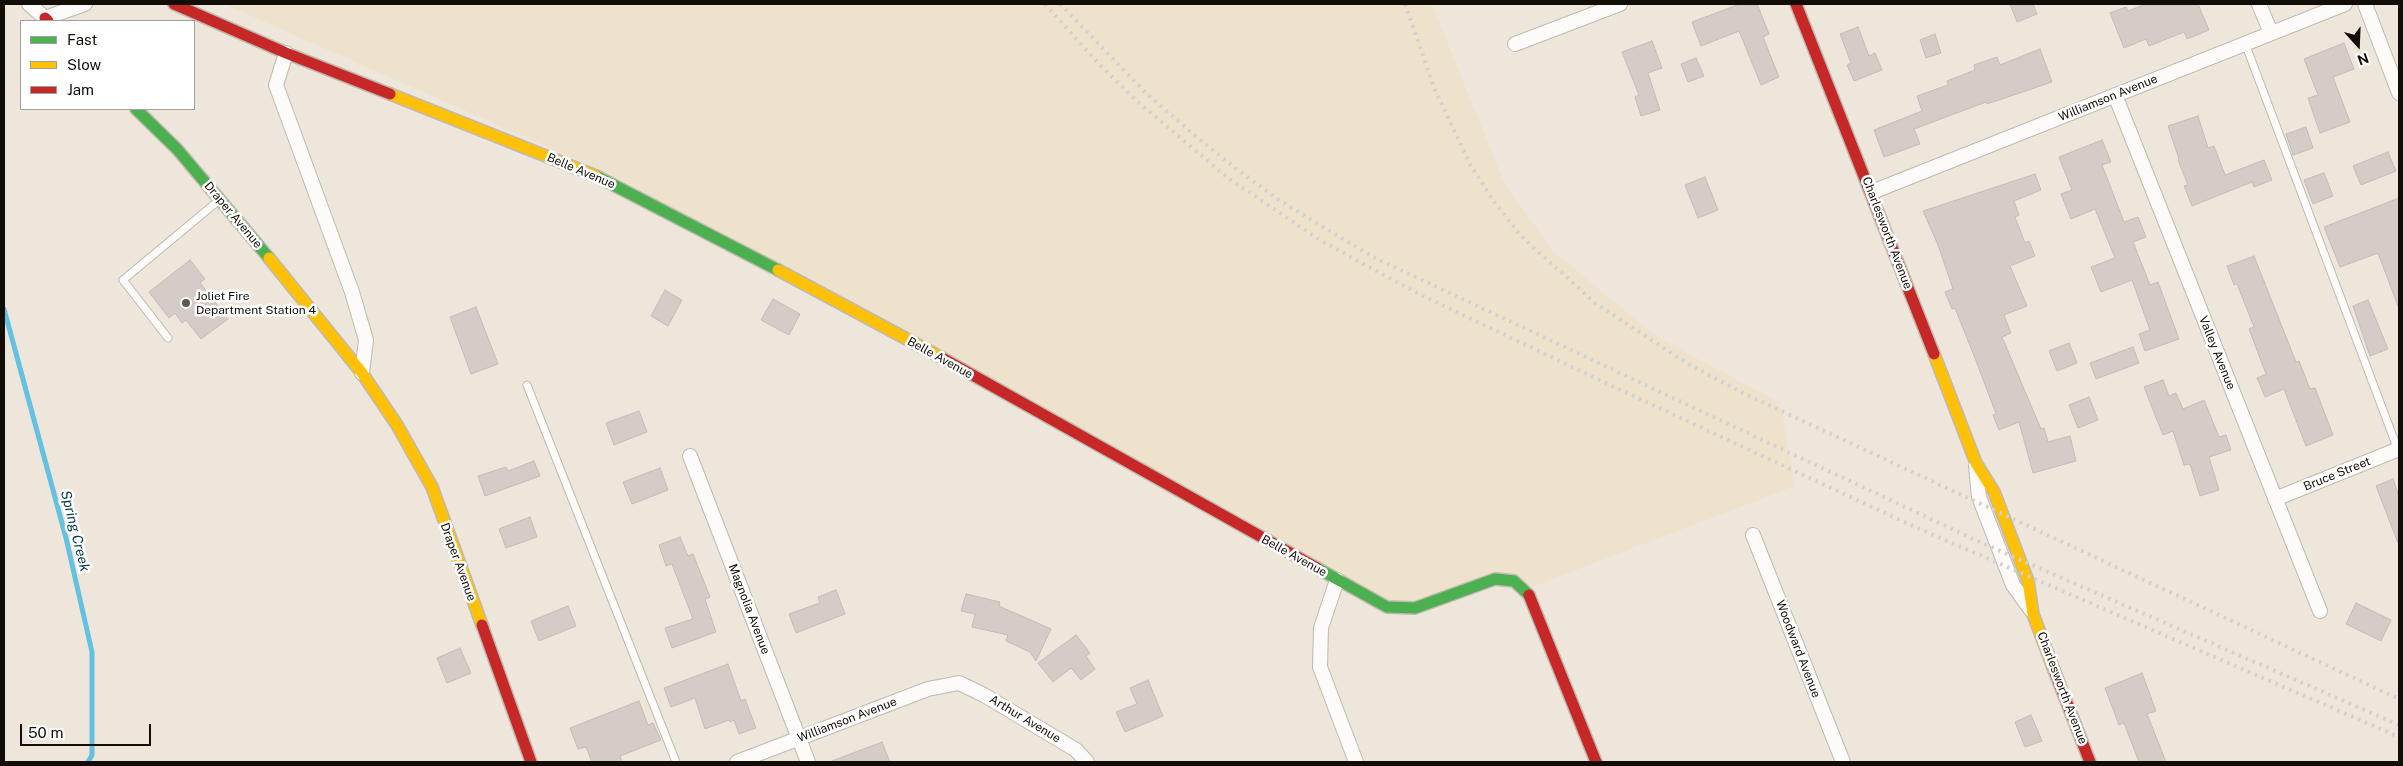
<!DOCTYPE html>
<style>
body{margin:0}
#map{position:relative;width:2403px;height:766px;overflow:hidden;background:#eee6da;font-family:"Public Sans",sans-serif}
canvas{display:block}
.frame{position:absolute;inset:0;border:5px solid #120e07;pointer-events:none}
.legend{position:absolute;left:20px;top:20px;width:175px;height:90px;box-sizing:border-box;background:#fff;border:1px solid #a09f9c;margin:0;padding:6px 9px;list-style:none;font-size:15px;color:#120e07}
.legend li{display:flex;align-items:center;gap:10px;height:25px}
.legend b{width:25px;border:1px solid #a09f9c}
.north{position:absolute;left:2333px;top:20px;width:50px;height:50px;-webkit-text-stroke:4px #fff;paint-order:stroke;rotate:160deg;font-size:14px;font-weight:700;line-height:20px;text-align:center;color:#120e07}
.north::after{content:'';display:block;margin:auto;width:18px;height:22px;background:#120e07;clip-path:polygon(50% 0,100% 100%,50% 72%,0 100%)}
.scale{position:absolute;left:20px;top:724px;width:131px;height:22px;box-sizing:border-box;border:2px solid #120e07;border-top:0;padding-left:6px;font-size:15px;line-height:18px;white-space:nowrap;color:#120e07;-webkit-text-stroke:4px #fff;paint-order:stroke}
</style>
<div id="map">
<canvas width="2403" height="766"></canvas>
<div class="frame"></div>
<ul class="legend">
<li><b style="height:6px;background:#4caf50"></b>Fast</li>
<li><b style="height:6px;background:#ffc107"></b>Slow</li>
<li><b style="height:6px;background:#c62828"></b>Jam</li>
</ul>
<div class="north">N</div>
<div class="scale">50 m</div>
</div>
<script>
const g = document.querySelector('canvas').getContext('2d');
g.lineJoin = 'round';
function fill(path, color) { g.fillStyle = color; g.fill(path, 'evenodd'); }
const poly = rows => new Path2D(rows.map(r => 'M' + r).join(''));
function stroke(path, color, width, dash) { g.strokeStyle = color; g.lineWidth = width; g.lineCap = dash ? 'butt' : 'round'; g.setLineDash(dash || []); g.stroke(path); }
function label(font, color, halo, rows, align = 'center') {
  g.font = font + ' "Public Sans",sans-serif'; g.lineWidth = 5; g.setLineDash([]); g.textBaseline = 'middle'; g.strokeStyle = halo; g.fillStyle = color; for (const [text, x, y, turn = 0] of rows) {
    g.save(); g.translate(x, y); g.rotate((+turn || 0) * Math.PI / 180); g.textAlign = isNaN(turn) ? turn : align; if (halo) g.strokeText(text, 0, 0); g.fillText(text, 0, 0); g.restore();
  }
}
const built = poly([
 [224,4,1432,4,1504,183,1554,252,1657,337,1780,403,1795,486,1529,588,1517,578,1413,604,1388,602,613,176]
]);
const stream = poly([
 [4,309,66,538,92,652,92,755,88,762]
]);
const building = poly([
 [1740,4,1757,4,1769,34,1763,37,1779,77,1761,85,1739,31,1701,46,1692,22,1740,4],
 [2010,4,2033,4,2037,14,2017,22,2010,4],
 [2146,4,2198,4,2209,30,2187,39,2184,32,2149,46,2146,39,2124,48,2110,13,2126,7,2128,11,2146,4],
 [1858,27,1869,56,1875,53,1882,70,1854,81,1847,65,1851,63,1840,34,1858,27],
 [1935,34,1941,53,1926,58,1920,40,1935,34],
 [1652,41,1662,68,1648,73,1660,110,1641,116,1635,97,1639,95,1622,52,1652,41],
 [2344,43,2354,69,2333,77,2350,122,2320,133,2308,98,2318,95,2304,59,2344,43],
 [2040,49,2052,82,1987,104,1986,102,1914,129,1920,144,1884,157,1874,130,1922,111,1917,96,1948,85,1947,81,1975,70,1974,65,1997,57,2000,65,2040,49],
 [1696,58,1704,76,1688,82,1681,64,1696,58],
 [2198,116,2208,148,2214,146,2225,175,2264,160,2272,180,2254,187,2252,182,2192,206,2184,186,2188,185,2178,160,2179,159,2168,126,2198,116],
 [2306,127,2313,148,2293,155,2286,134,2306,127],
 [2102,140,2111,162,2102,165,2124,222,2138,217,2146,237,2133,242,2150,285,2158,282,2179,339,2145,351,2139,334,2150,330,2132,280,2101,292,2091,267,2115,258,2095,209,2071,219,2061,194,2072,190,2059,157,2102,140],
 [2388,152,2396,171,2361,185,2353,166,2388,152],
 [2324,173,2333,196,2313,204,2304,180,2324,173],
 [2035,174,2041,190,2014,201,2019,215,2015,217,2025,243,2029,241,2035,256,2010,266,2027,306,2004,315,2011,333,2002,337,2041,429,2044,428,2048,442,2070,436,2076,461,2033,473,2019,422,1999,430,1993,415,1996,414,1975,358,1955,308,1952,309,1945,292,1953,289,1938,245,1923,211,2035,174],
 [1705,177,1718,210,1698,218,1685,185,1705,177],
 [2399,198,2399,306,2398,306,2378,253,2340,267,2324,227,2399,198],
 [2254,256,2296,362,2299,361,2310,389,2315,388,2333,435,2306,446,2284,389,2265,397,2257,378,2266,374,2249,329,2254,327,2237,284,2234,285,2227,266,2254,256],
 [190,260,205,279,200,283,228,319,201,339,186,320,182,323,175,313,169,318,149,292,190,260],
 [665,290,682,300,668,326,651,316,665,290],
 [773,299,800,314,789,335,761,320,773,299],
 [2368,300,2388,349,2370,356,2353,306,2368,300],
 [476,307,498,364,471,374,450,317,476,307],
 [2069,343,2077,363,2057,371,2049,351,2069,343],
 [2133,347,2139,363,2096,379,2090,363,2133,347],
 [2163,380,2169,396,2176,393,2183,409,2204,400,2219,437,2226,435,2231,450,2209,457,2219,490,2200,496,2190,464,2184,465,2173,431,2163,435,2144,387,2163,380],
 [2089,397,2098,420,2078,428,2069,405,2089,397],
 [639,411,647,432,614,445,606,423,639,411],
 [534,461,540,476,485,496,478,476,506,467,508,471,534,461],
 [660,468,668,490,632,504,623,482,660,468],
 [2393,479,2399,496,2398,543,2376,486,2393,479],
 [530,517,537,537,506,548,499,529,530,517],
 [680,537,688,556,693,554,710,597,705,599,716,632,672,648,665,628,693,619,672,564,666,566,659,545,680,537],
 [836,590,845,614,796,633,789,614,820,603,818,597,836,590],
 [966,594,1000,602,999,606,1051,629,1036,661,1030,652,1006,641,1008,635,972,627,975,614,961,611,966,594],
 [2356,603,2391,620,2381,641,2346,624,2356,603],
 [568,606,576,626,539,641,531,621,568,606],
 [1076,635,1090,653,1086,656,1095,669,1081,680,1071,668,1053,682,1038,663,1076,635],
 [460,648,471,673,447,683,437,658,460,648],
 [728,664,741,701,745,699,756,728,739,734,734,720,730,722,729,720,705,729,695,698,671,707,664,688,728,664],
 [2142,673,2156,711,2147,714,2166,762,2139,762,2124,723,2119,725,2105,688,2142,673],
 [1148,680,1163,716,1125,732,1116,712,1137,704,1130,688,1148,680],
 [639,701,648,725,653,723,661,740,620,756,622,762,592,762,586,747,578,749,570,728,639,701],
 [2031,715,2042,741,2025,747,2015,722,2031,715],
 [882,742,890,762,832,762,832,761,882,742]
]);
const lane = poly([
 [2245,43,2398,450],
 [168,338,123,280,218,201],
 [527,385,676,762]
]);
const street = poly([
 [29,4,45,18,85,4],
 [2259,4,2271,33],
 [2365,4,2399,93],
 [1515,44,1620,4],
 [286,53,276,85,352,292,366,340,362,373],
 [2115,95,2320,611],
 [1872,192,2345,4],
 [690,456,808,762],
 [1976,466,1979,497,2013,585,2031,610],
 [2275,499,2399,449],
 [1753,535,1843,762],
 [1337,580,1321,628,1320,667,1356,762],
 [737,762,928,689,959,683,984,695,1076,750,1087,762]
]);
const fast = poly([
 [136,109,177,149,269,258],
 [596,176,778,270],
 [1317,568,1387,607,1415,608,1495,579,1514,581,1529,595]
]);
const slow = poly([
 [390,94,596,176],
 [269,258,362,373,397,425,432,487,482,625],
 [778,270,944,359],
 [1934,354,1976,463,1994,492,2028,581,2033,614,2054,670]
]);
const jam = poly([
 [174,4,286,53,390,94],
 [1796,4,1934,354],
 [45,18,48,21],
 [944,359,1317,568],
 [1529,595,1596,762],
 [482,625,531,762],
 [2054,670,2090,762]
]);
const rail = poly([
 [1045,4,1099,64,1139,103,1228,178,1320,240,1369,267,1421,295,1612,386,1915,527,2399,737],
 [1060,4,1147,94,1193,134,1235,168,1282,202,1373,257,1984,544,2399,725],
 [1405,4,1435,90,1471,166,1495,203,1521,236,1595,303,1688,364,1743,393,2399,699]
]);
const markers = [
 [186,303,5,"#5f5a51"]
];
const streetNames = [
 ["Williamson Avenue",2108,98,-22],
 ["Belle Avenue",581,171,23],
 ["Draper Avenue",233,215,50],
 ["Charlesworth Avenue",1887,233,69],
 ["Valley Avenue",2217,353,68],
 ["Belle Avenue",940,358,29],
 ["Bruce Street",2337,474,-22],
 ["Belle Avenue",1294,556,29],
 ["Draper Avenue",458,562,70],
 ["Magnolia Avenue",749,609,69],
 ["Woodward Avenue",1798,649,69],
 ["Charlesworth Avenue",2062,688,69],
 ["Arthur Avenue",1025,719,31],
 ["Williamson Avenue",847,720,-21]
];
const poiNames = [
 ["Joliet Fire",196,296],
 ["Department Station 4",196,310]
];
const waterNames = [
 ["Spring Creek",75,531,76]
];
fill(built, '#efe2cc');
stroke(stream, '#64c2e0', 5);
fill(building, '#d5ccc8');
stroke(building, '#c4bbb8', 1);
stroke(lane, '#bfb9b0', 9);
stroke(street, '#bfb9b0', 16);
stroke(fast, '#bfb9b0', 14);
stroke(slow, '#bfb9b0', 14);
stroke(jam, '#bfb9b0', 14);
stroke(lane, '#fcfbf9', 7);
stroke(street, '#fcfbf9', 14);
stroke(fast, '#4caf50', 11);
stroke(slow, '#ffc107', 11);
stroke(jam, '#c62828', 11);
stroke(rail, '#d3d1cd', 4, [2.5, 5]);
for (const [x, y, r, color] of markers) { const dot = new Path2D(); dot.arc(x, y, r, 0, 2 * Math.PI); g.fillStyle = color; g.fill(dot); stroke(dot, '#fff', 2); }
label('12px', '#120e07', '#fff', streetNames);
label('12px', '#120e07', '#fff', poiNames, 'left');
label('italic 14px', '#053f52', '#fff', waterNames);
</script>
